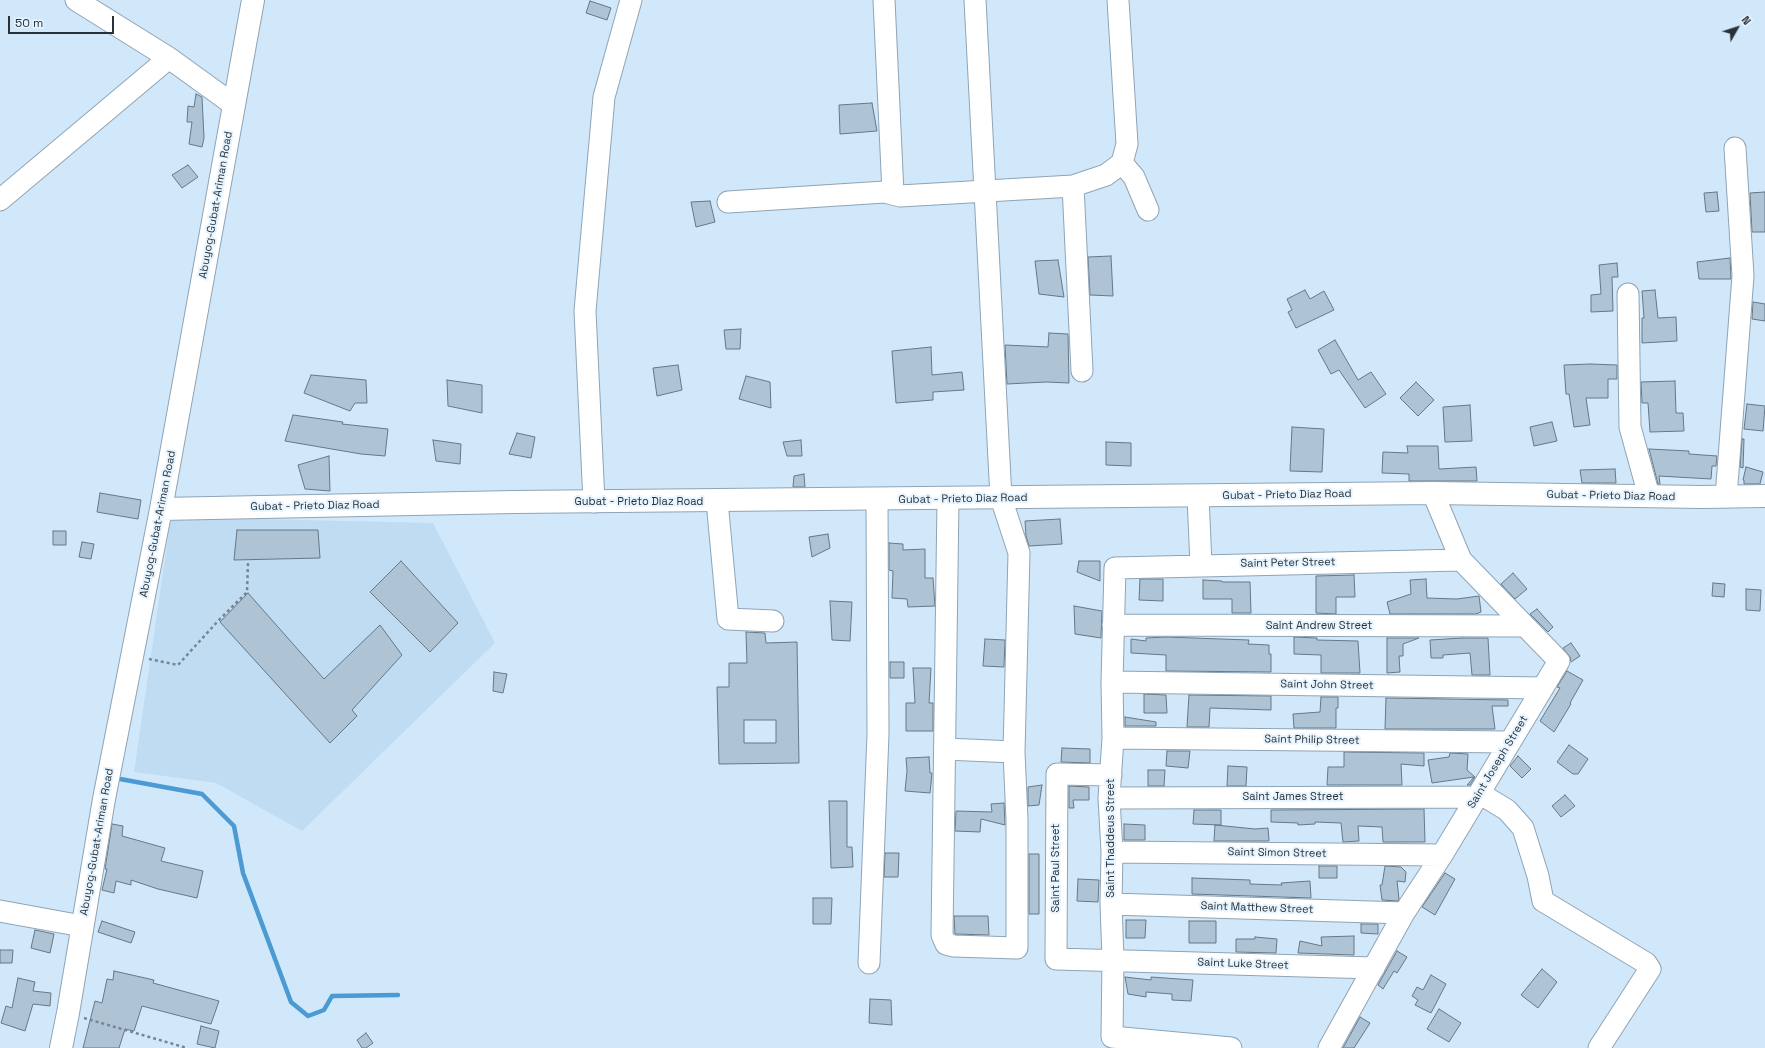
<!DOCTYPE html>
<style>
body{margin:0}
#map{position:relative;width:1765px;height:1048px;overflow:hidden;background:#d1e8fa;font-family:"Space Grotesk",sans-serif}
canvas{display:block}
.north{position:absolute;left:1717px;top:8px;width:40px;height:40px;-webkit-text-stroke:3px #e6f4ff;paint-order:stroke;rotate:51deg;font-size:11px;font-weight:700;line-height:16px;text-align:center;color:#293138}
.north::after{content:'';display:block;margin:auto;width:14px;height:18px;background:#293138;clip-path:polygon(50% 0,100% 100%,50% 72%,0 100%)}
.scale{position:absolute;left:8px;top:16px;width:106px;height:18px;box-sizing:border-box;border:2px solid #293138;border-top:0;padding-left:5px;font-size:12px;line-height:14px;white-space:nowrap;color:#293138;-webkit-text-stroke:3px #e6f4ff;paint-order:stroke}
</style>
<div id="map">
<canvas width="1765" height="1048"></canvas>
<div class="north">N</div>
<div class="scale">50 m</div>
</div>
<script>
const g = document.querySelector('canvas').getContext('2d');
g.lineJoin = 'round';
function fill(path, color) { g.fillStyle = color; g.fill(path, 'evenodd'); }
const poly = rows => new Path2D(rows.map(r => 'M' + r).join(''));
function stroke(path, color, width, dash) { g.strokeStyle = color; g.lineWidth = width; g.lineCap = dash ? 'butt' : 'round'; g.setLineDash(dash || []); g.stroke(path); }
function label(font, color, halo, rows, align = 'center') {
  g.font = font + ' "Space Grotesk",sans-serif'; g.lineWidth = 4; g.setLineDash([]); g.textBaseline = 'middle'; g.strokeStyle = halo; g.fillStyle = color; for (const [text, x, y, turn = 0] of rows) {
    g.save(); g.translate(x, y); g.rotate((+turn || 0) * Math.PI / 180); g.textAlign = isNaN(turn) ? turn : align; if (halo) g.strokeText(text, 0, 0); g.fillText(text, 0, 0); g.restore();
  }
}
const built = poly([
 [171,517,433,523,495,643,302,831,216,783,134,772]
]);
const stream = poly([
 [120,779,202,794,234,826,243,873,291,1002,308,1016,324,1010,332,996,398,995]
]);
const building = poly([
 [590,1,611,8,607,20,586,13,590,1],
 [196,94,202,97,204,138,202,147,189,144,192,122,187,122,188,106,194,107,196,94],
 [872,103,877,131,840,134,839,105,872,103],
 [188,165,198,177,182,188,172,175,188,165],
 [1717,192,1719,211,1706,212,1704,193,1717,192],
 [1765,192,1765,232,1752,232,1750,193,1765,192],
 [710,201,715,222,696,227,691,202,710,201],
 [1111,256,1113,296,1090,295,1088,257,1111,256],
 [1730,258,1731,279,1699,279,1697,262,1730,258],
 [1058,260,1064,297,1039,294,1035,261,1058,260],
 [1617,263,1618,277,1612,277,1613,311,1591,312,1591,295,1601,294,1599,265,1617,263],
 [1305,290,1310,299,1324,291,1334,310,1296,328,1288,312,1292,310,1287,299,1305,290],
 [1655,290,1658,318,1676,317,1677,341,1642,343,1642,318,1644,318,1642,291,1655,290],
 [1753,302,1765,304,1765,321,1752,319,1753,302],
 [741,329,740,349,726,349,724,330,741,329],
 [1049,333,1068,334,1069,383,1046,382,1007,384,1005,345,1048,347,1049,333],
 [1335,340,1358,380,1371,372,1386,394,1365,408,1339,370,1331,374,1318,350,1335,340],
 [931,347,932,375,962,372,964,390,933,392,933,400,896,403,892,351,931,347],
 [1590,364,1617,365,1617,379,1608,379,1608,398,1586,398,1590,425,1574,427,1569,394,1566,394,1564,365,1590,364],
 [678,365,682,390,657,396,653,368,678,365],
 [311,375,366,380,367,403,355,403,350,411,304,393,311,375],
 [746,376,770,382,771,408,739,399,746,376],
 [447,380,482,385,482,413,448,406,447,380],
 [1675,381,1676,413,1683,413,1684,431,1650,432,1648,403,1642,403,1641,382,1675,381],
 [1416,382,1434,400,1418,416,1400,398,1416,382],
 [1747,404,1765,406,1763,431,1744,429,1747,404],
 [1470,405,1472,441,1445,442,1443,407,1470,405],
 [293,415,343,422,342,424,388,429,385,456,361,454,285,441,293,415],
 [1552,422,1557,441,1534,446,1530,427,1552,422],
 [1292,427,1324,429,1322,472,1290,471,1292,427],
 [517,433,535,437,531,458,509,454,517,433],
 [1742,439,1744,439,1743,468,1740,467,1742,439],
 [433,440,461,444,460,464,436,461,433,440],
 [801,440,802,456,787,456,783,442,801,440],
 [1106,442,1131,443,1131,466,1106,465,1106,442],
 [1407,446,1438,446,1439,469,1476,467,1477,481,1409,481,1409,474,1382,473,1383,452,1408,453,1407,446],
 [1649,449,1689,451,1689,454,1717,456,1716,466,1712,466,1711,479,1659,476,1660,484,1658,484,1649,449],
 [329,456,330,491,305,489,298,465,329,456],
 [1746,467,1763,472,1760,484,1744,484,1744,480,1743,480,1746,467],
 [1615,469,1616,483,1582,483,1580,470,1615,469],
 [804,474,805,487,793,487,794,476,804,474],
 [100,493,141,500,138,519,97,512,100,493],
 [1060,519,1062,544,1029,546,1026,536,1025,521,1060,519],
 [237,530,318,530,320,558,234,560,237,530],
 [53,531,66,531,66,545,53,545,53,531],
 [828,534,830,548,812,557,809,537,828,534],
 [82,542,94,544,91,559,79,557,82,542],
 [889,543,903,544,903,550,925,549,925,578,933,578,935,606,908,607,907,599,892,598,893,571,889,570,889,543],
 [401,561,458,623,430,652,370,592,401,561],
 [1079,561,1100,561,1100,581,1077,572,1079,561],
 [1513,573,1527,589,1515,599,1501,584,1513,573],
 [1354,575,1355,597,1336,597,1336,614,1316,613,1316,576,1354,575],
 [1140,579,1163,579,1163,601,1139,600,1140,579],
 [1426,579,1427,598,1457,599,1479,596,1481,612,1476,614,1390,614,1387,602,1411,594,1410,580,1426,579],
 [1203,580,1222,581,1222,582,1250,582,1251,613,1232,613,1232,599,1203,599,1203,580],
 [1713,583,1725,584,1724,597,1712,596,1713,583],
 [1746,589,1761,590,1760,611,1746,610,1746,589],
 [248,593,324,679,380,625,402,655,352,710,357,716,330,743,220,622,248,593],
 [830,601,852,602,850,641,832,640,830,601],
 [1074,606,1102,611,1101,638,1075,634,1074,606],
 [1537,609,1553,627,1548,632,1530,614,1537,609],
 [746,632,765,633,766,643,797,642,799,763,719,764,717,687,729,687,729,663,747,663,746,632],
 [744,720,776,720,776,743,744,743,744,720],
 [1166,637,1249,640,1248,644,1269,645,1269,654,1271,654,1271,672,1166,671,1166,655,1131,653,1131,639,1146,641,1146,638,1166,637],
 [1294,637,1317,638,1317,640,1358,641,1360,673,1321,673,1321,655,1294,654,1294,637],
 [1387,638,1419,638,1403,644,1403,656,1399,656,1400,672,1387,673,1387,638],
 [1462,638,1488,638,1490,675,1472,675,1470,653,1443,655,1443,658,1431,658,1430,640,1462,638],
 [985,639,1005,640,1004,667,983,666,985,639],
 [1571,643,1580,656,1571,662,1570,657,1563,648,1571,643],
 [890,662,904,662,904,678,890,678,890,662],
 [913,668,931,668,929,703,933,703,933,731,906,731,906,703,915,703,913,668],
 [1567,671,1583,680,1570,703,1571,704,1554,732,1540,721,1560,688,1557,687,1567,671],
 [494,672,507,674,503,693,493,691,494,672],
 [1144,694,1166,695,1167,713,1144,713,1144,694],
 [1189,695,1271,696,1271,710,1210,708,1209,727,1187,727,1189,695],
 [1321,697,1338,697,1338,708,1336,708,1336,728,1294,728,1293,714,1320,712,1321,697],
 [1386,698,1508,700,1508,706,1492,706,1495,729,1385,729,1386,698],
 [1125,717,1156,722,1156,726,1125,726,1125,717],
 [1569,745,1588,759,1578,774,1573,774,1557,762,1569,745],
 [1062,748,1090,749,1090,763,1061,762,1062,748],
 [1167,751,1190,751,1188,768,1166,766,1167,751],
 [1344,752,1424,753,1424,766,1401,764,1402,785,1327,785,1328,767,1344,767,1344,752],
 [1450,753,1468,754,1467,770,1475,777,1470,785,1467,785,1474,777,1432,783,1428,760,1449,757,1450,753],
 [1518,756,1531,769,1522,778,1510,766,1518,756],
 [929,757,930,773,932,773,930,793,905,791,907,771,906,758,929,757],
 [1228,766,1247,767,1246,786,1227,786,1228,766],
 [1148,770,1165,770,1164,786,1148,786,1148,770],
 [1042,785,1039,805,1028,806,1028,787,1042,785],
 [1069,786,1089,787,1089,800,1073,800,1074,808,1069,808,1069,786],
 [1565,795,1575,806,1561,817,1552,806,1565,795],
 [829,801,847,801,847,847,852,847,853,867,831,868,829,801],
 [1004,803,1005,825,981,819,980,832,955,831,956,811,992,812,991,804,1004,803],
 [1424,809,1425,842,1383,842,1382,827,1358,826,1359,841,1343,842,1341,823,1315,822,1315,824,1298,825,1298,823,1271,822,1271,810,1424,809],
 [1194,810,1221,810,1221,825,1193,824,1194,810],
 [112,824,123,826,122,836,165,848,161,861,203,871,197,898,158,889,131,880,131,885,116,881,114,893,102,890,107,869,105,869,112,824],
 [1124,824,1145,825,1145,840,1124,840,1124,824],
 [1215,825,1255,829,1268,828,1269,841,1214,841,1215,825],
 [885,853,899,853,898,877,884,877,885,853],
 [1029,854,1039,854,1039,914,1029,914,1029,854],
 [1319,866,1337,866,1337,878,1319,878,1319,866],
 [1385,866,1401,867,1406,872,1405,882,1397,881,1399,899,1398,901,1382,900,1380,885,1382,885,1385,866],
 [1445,873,1455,879,1435,915,1422,907,1445,873],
 [1192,878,1250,880,1250,884,1282,885,1281,883,1310,881,1311,898,1192,894,1192,878],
 [1078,879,1099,880,1098,902,1077,901,1078,879],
 [813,898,832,898,831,924,813,924,813,898],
 [954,916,988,916,989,935,955,934,954,916],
 [1126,920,1146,920,1145,938,1126,938,1126,920],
 [102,921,135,932,131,943,98,932,102,921],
 [1189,921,1216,921,1216,943,1189,943,1189,921],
 [1361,924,1378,924,1378,934,1361,933,1361,924],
 [35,930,54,934,50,953,31,948,35,930],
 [1354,936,1354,955,1298,953,1300,941,1322,946,1321,937,1354,936],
 [1255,937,1277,939,1276,953,1236,952,1236,939,1255,939,1255,937],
 [0,950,13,950,12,963,0,963,0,950],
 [1397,951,1407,957,1397,973,1394,971,1383,989,1378,985,1397,951],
 [1542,969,1557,982,1538,1008,1521,995,1542,969],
 [114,971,154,980,153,983,219,1001,211,1024,142,1006,134,1031,125,1029,119,1048,83,1048,95,1001,102,1003,107,979,113,980,114,971],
 [1431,975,1446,984,1431,1013,1415,1005,1418,1000,1412,996,1417,987,1423,990,1431,975],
 [1125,977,1151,980,1151,977,1193,980,1191,1001,1172,1000,1172,994,1146,992,1146,997,1128,994,1125,977],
 [18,978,35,982,33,991,51,993,50,1006,33,1004,25,1031,1,1023,6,1006,12,1008,18,978],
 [870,999,891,1000,892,1025,869,1023,870,999],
 [1439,1009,1461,1023,1449,1042,1427,1029,1439,1009],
 [1360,1017,1370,1023,1354,1048,1343,1048,1360,1017],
 [201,1026,219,1031,215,1048,197,1044,201,1026],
 [366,1033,373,1043,366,1048,362,1048,357,1040,366,1033]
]);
const path = poly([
 [149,659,178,665,218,621,247,592,248,563],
 [84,1018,187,1048]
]);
const minor = poly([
 [76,0,169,58,234,105],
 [884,0,893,193],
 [1122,163,1134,177,1148,210],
 [1073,186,1106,175,1122,163,1127,144,1118,0],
 [0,200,169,58],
 [728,202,885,192,900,196,1073,186,1082,371],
 [1628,294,1630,427,1649,496],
 [1198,496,1201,565],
 [1726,497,1743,276,1735,148],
 [948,499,942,935,946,944,954,946,1017,948,1017,820,1014,752,1019,553,1001,498,975,0],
 [717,501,728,619,773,621],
 [594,502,585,311,604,97,631,0],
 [1113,625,1525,626],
 [1112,682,1543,688],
 [1113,738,1510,742],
 [945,749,1014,752],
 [1111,775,1057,774,1056,959,1374,968],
 [1479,793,1507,810,1523,828,1538,876,1543,901,1646,963,1650,969,1599,1048],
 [1109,798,1476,797],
 [1112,852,1442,855],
 [1111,904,1404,913],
 [0,911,82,926],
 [869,963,878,734,877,500],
 [1231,1048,1112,1037,1113,959,1111,904,1112,852,1109,798,1113,738,1112,682,1115,568,1461,560],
 [1329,1048,1404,913,1442,855,1559,661,1461,560,1433,493]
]);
const major = poly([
 [161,509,514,502,1433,493,1702,497,1765,496],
 [61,1048,68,1013,104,799,161,509,253,0]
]);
const streetNames = [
 ["Abuyog-Gubat-Ariman Road",216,205,-80],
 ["Gubat - Prieto Diaz Road",1287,495,-1],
 ["Gubat - Prieto Diaz Road",1611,496,1],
 ["Gubat - Prieto Diaz Road",963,499,-1],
 ["Gubat - Prieto Diaz Road",639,502],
 ["Gubat - Prieto Diaz Road",315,506,-1],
 ["Abuyog-Gubat-Ariman Road",158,524,-79],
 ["Saint Peter Street",1288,563,-1],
 ["Saint Andrew Street",1319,626],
 ["Saint John Street",1327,685,1],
 ["Saint Philip Street",1312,740,1],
 ["Saint Joseph Street",1498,762,-59],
 ["Saint James Street",1293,797],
 ["Saint Thaddeus Street",1111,838,-90],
 ["Abuyog-Gubat-Ariman Road",97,842,-80],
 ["Saint Simon Street",1277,853,1],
 ["Saint Paul Street",1056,868,-90],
 ["Saint Matthew Street",1257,908,2],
 ["Saint Luke Street",1243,964,2]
];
fill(built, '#bfdcf3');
stroke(stream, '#4b9ad3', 4.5);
fill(building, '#aec4d5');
stroke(building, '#647888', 1);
stroke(minor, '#8fa4b6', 23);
stroke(major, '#8fa4b6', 24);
stroke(path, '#768591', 2.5, [3, 3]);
stroke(minor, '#fff', 21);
stroke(major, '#fff', 22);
label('11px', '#293138', '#e6f4ff', streetNames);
</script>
